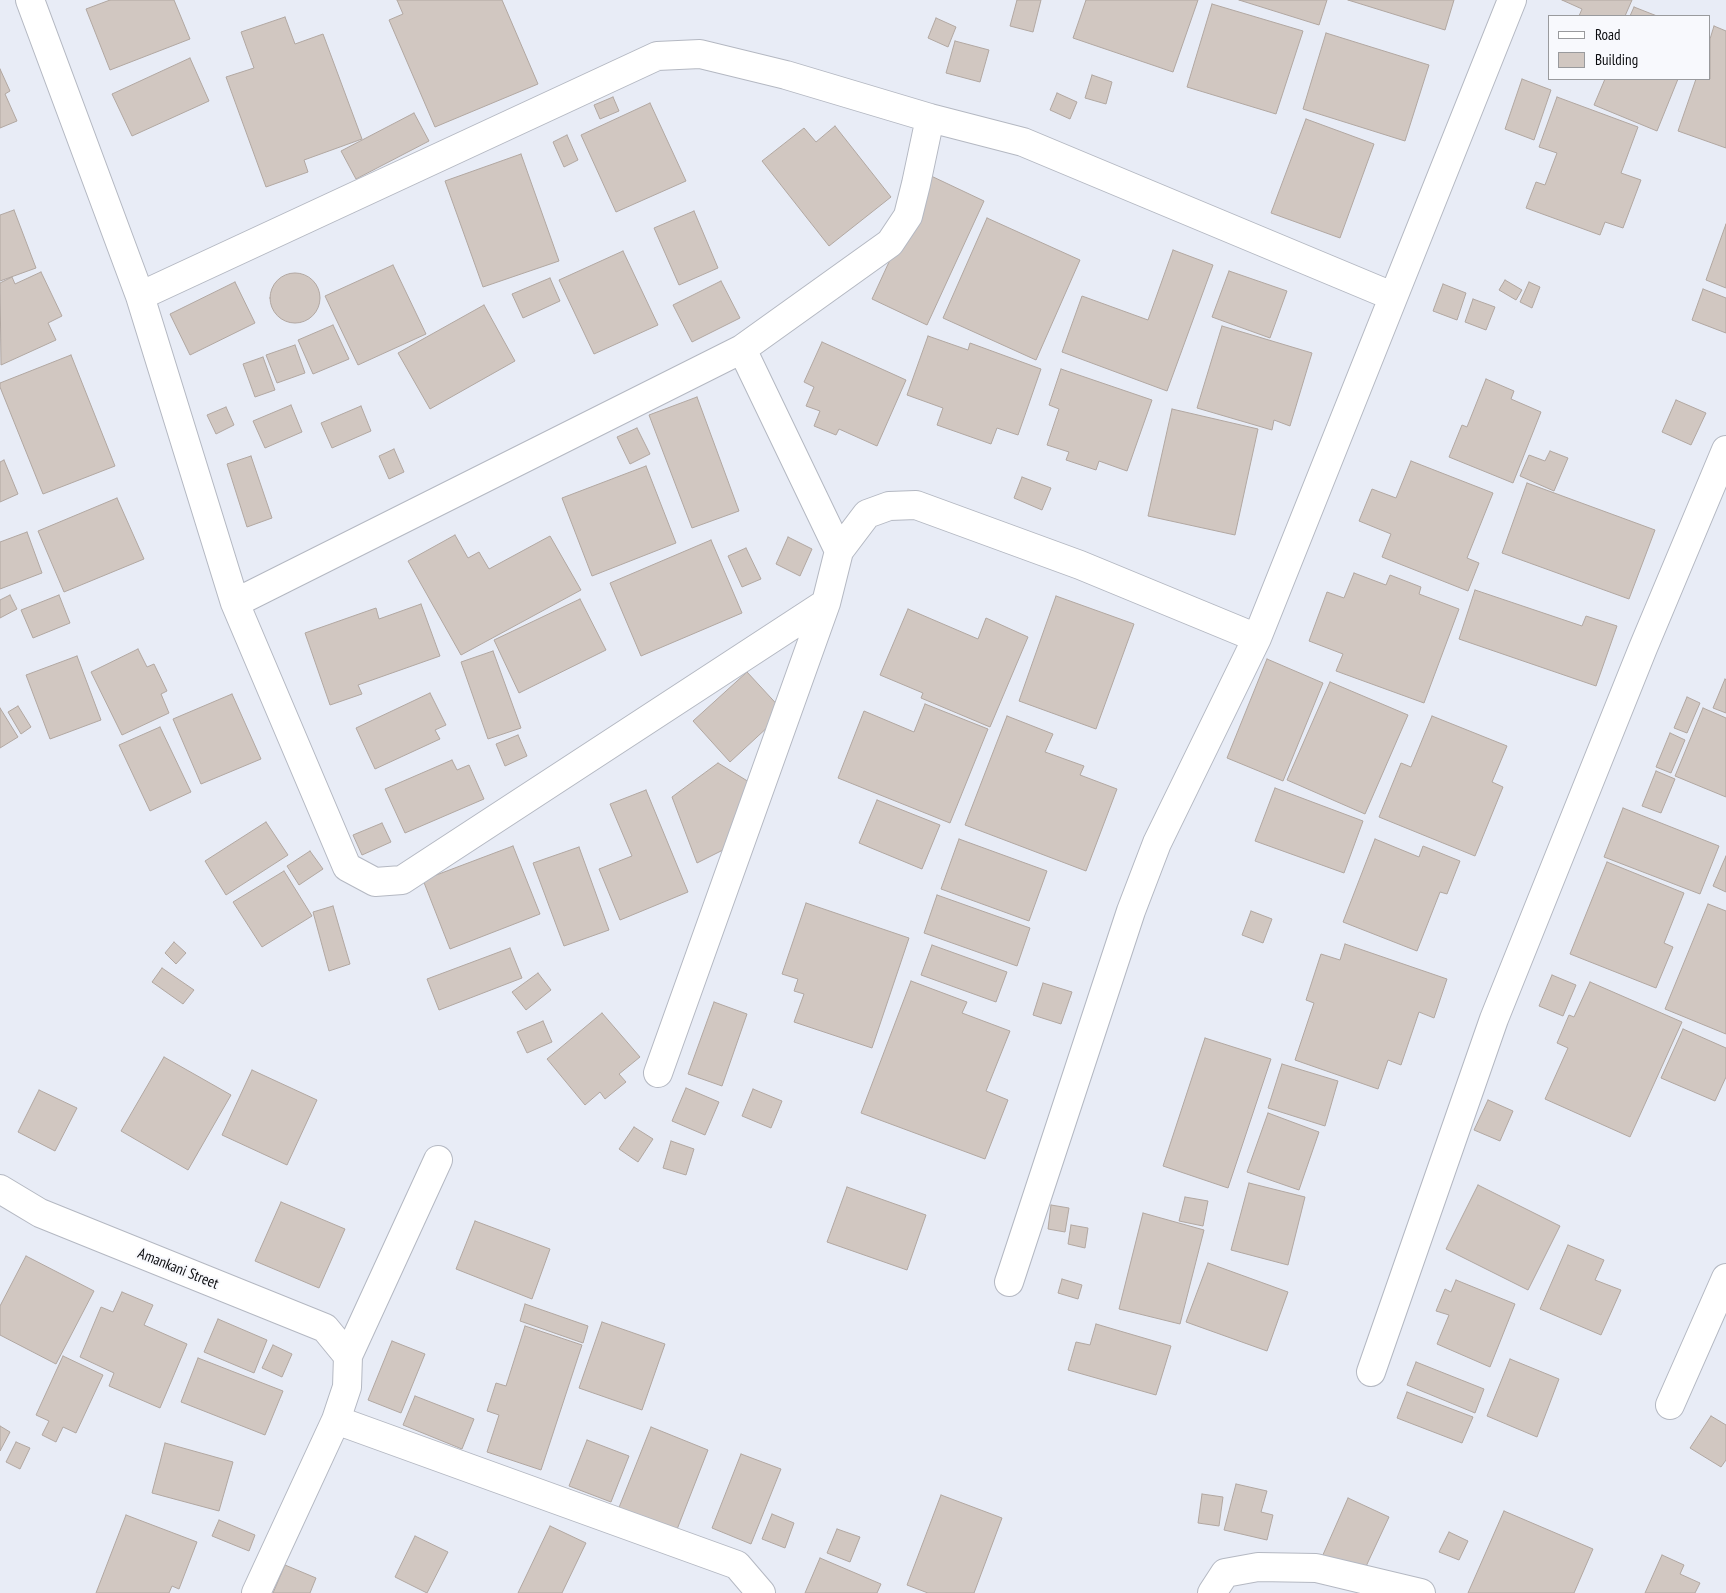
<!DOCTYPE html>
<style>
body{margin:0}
#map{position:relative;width:1726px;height:1593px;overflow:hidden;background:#e8ecf6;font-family:"PT Sans Narrow",sans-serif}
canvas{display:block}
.legend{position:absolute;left:1548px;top:15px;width:162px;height:65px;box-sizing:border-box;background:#f8f9fd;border:1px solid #999a9d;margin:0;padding:6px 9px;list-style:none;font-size:15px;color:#0a0b0e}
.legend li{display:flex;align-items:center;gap:10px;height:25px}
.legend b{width:25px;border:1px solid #999a9d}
</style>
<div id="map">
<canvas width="1726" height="1593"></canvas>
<ul class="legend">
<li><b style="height:6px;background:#fff"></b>Road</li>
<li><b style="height:14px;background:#d1c7c1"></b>Building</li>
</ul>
</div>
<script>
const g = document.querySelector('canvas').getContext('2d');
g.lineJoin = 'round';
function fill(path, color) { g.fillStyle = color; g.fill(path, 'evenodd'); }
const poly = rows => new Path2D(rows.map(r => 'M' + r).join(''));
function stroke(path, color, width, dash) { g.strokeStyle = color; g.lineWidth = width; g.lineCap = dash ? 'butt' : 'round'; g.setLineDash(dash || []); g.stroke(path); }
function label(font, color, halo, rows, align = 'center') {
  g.font = font + ' "PT Sans Narrow",sans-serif'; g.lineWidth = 4; g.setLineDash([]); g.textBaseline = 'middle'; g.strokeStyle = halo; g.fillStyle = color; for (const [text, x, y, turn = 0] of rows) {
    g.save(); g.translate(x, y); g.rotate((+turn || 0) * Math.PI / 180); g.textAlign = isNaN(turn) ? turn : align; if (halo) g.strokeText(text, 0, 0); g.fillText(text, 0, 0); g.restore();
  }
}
const building = poly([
 [110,0,174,0,190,39,110,70,86,9,110,0],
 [397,0,502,0,538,84,435,127,389,20,403,14,397,0],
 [1017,0,1041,0,1033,32,1010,26,1017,0],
 [1086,0,1198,0,1173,72,1073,38,1086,0],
 [1239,0,1327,0,1319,25,1239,0],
 [1348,0,1454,0,1445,30,1348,0],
 [1562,0,1632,0,1625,16,1579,16,1582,9,1562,0],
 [1212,4,1303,31,1276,114,1187,87,1212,4],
 [1634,7,1657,16,1630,16,1634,7],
 [285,17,295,44,323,34,362,139,304,160,308,172,266,187,226,77,254,68,241,32,285,17],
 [936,18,956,27,948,47,928,38,936,18],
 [1714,26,1726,31,1726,148,1678,131,1696,79,1710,79,1710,39,1714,26],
 [1326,33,1429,65,1405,141,1303,109,1326,33],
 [955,41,989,50,980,82,946,73,955,41],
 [190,58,209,101,132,136,112,94,190,58],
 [0,69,10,91,5,94,17,121,0,128,0,69],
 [1092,75,1112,82,1106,104,1085,98,1092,75],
 [1522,79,1551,90,1534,140,1505,129,1522,79],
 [1605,79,1678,79,1657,131,1594,105,1605,79],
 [1057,93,1077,102,1070,119,1050,110,1057,93],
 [613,97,619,111,600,119,594,105,613,97],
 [1557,97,1638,127,1621,173,1641,180,1623,228,1605,222,1600,235,1526,208,1536,182,1545,185,1557,153,1539,147,1557,97],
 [650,103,686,181,616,212,581,135,650,103],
 [414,113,429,141,356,179,341,151,414,113],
 [1306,119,1374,144,1340,238,1271,213,1306,119],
 [835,126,891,197,829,246,762,161,804,128,816,142,835,126],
 [567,135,578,160,564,167,553,142,567,135],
 [521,154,559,261,483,287,445,181,521,154],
 [929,175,984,201,927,325,872,299,929,175],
 [14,210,36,268,0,281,0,215,14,210],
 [694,211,718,268,679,285,654,228,694,211],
 [987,218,1080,260,1036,360,943,318,987,218],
 [1726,224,1726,288,1706,280,1726,224],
 [1173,250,1213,265,1167,391,1062,352,1082,296,1148,320,1173,250],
 [623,251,658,325,594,354,559,280,623,251],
 [393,265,426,334,358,365,325,296,393,265],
 [1229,271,1287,291,1270,338,1212,317,1229,271],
 [41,272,62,316,48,323,56,340,1,365,0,283,12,277,15,284,41,272],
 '270 298a25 25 0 1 1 50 0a25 25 0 1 1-50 0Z',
 [550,278,560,301,523,318,512,294,550,278],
 [1505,280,1522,290,1516,300,1499,290,1505,280],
 [721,281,740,318,692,342,673,305,721,281],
 [235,282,255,323,190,355,170,314,235,282],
 [1529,282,1540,287,1532,308,1520,302,1529,282],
 [1443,284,1466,293,1457,320,1433,311,1443,284],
 [1703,289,1726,298,1726,333,1692,320,1703,289],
 [1473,299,1495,307,1486,330,1465,322,1473,299],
 [484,305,515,361,430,409,398,353,484,305],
 [333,325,349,359,313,374,298,340,333,325],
 [1222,326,1312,353,1290,426,1274,420,1272,430,1197,408,1222,326],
 [928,336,968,350,970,343,1041,369,1018,435,997,428,991,444,937,425,943,408,907,395,928,336],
 [822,342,906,380,877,446,839,429,836,435,814,426,820,411,806,406,814,387,804,382,822,342],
 [295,345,305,373,277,383,266,355,295,345],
 [71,355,115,466,43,494,0,387,0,383,71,355],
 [263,357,275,390,255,397,243,364,263,357],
 [1061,369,1152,400,1127,471,1099,461,1096,470,1066,460,1069,452,1047,445,1059,409,1049,405,1061,369],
 [1486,379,1514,391,1511,399,1541,412,1513,483,1449,457,1462,425,1467,427,1486,379],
 [697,397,739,511,692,528,649,415,697,397],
 [1676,400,1706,413,1691,445,1662,432,1676,400],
 [291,405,302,432,265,448,253,421,291,405],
 [361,406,371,431,332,448,321,423,361,406],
 [226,407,234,425,216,434,207,415,226,407],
 [1172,409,1258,429,1235,535,1148,516,1172,409],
 [637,428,650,454,630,464,617,437,637,428],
 [394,449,404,472,389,479,379,456,394,449],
 [1550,451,1568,458,1554,491,1520,476,1529,455,1545,461,1550,451],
 [251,456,272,518,247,527,227,464,251,456],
 [4,460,18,494,0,502,0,462,4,460],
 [1411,461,1493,493,1467,558,1479,563,1468,591,1382,557,1391,534,1359,521,1372,489,1396,498,1411,461],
 [646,466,676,543,592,576,562,498,646,466],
 [1022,477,1051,488,1042,510,1014,498,1022,477],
 [1527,483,1655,530,1629,599,1502,553,1527,483],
 [117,498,144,559,64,592,38,531,117,498],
 [27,532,42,573,0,589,0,542,27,532],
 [455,535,468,558,479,552,489,569,550,536,581,590,461,655,408,561,455,535],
 [788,537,812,549,800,576,776,564,788,537],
 [711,540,742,613,641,656,610,583,711,540],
 [746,548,761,579,742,587,728,556,746,548],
 [1354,573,1386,585,1390,575,1421,587,1419,594,1459,609,1424,703,1336,671,1343,654,1309,641,1327,592,1344,598,1354,573],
 [1475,590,1582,626,1586,616,1617,626,1596,686,1459,639,1475,590],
 [10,595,17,609,0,618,0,600,10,595],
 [59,595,70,623,33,638,21,610,59,595],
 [1056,596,1134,624,1096,729,1019,701,1056,596],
 [580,599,606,650,519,693,494,640,580,599],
 [421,604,440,656,358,685,362,694,330,705,305,633,376,608,379,619,421,604],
 [908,609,978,639,986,618,1028,637,990,727,921,698,923,693,880,675,908,609],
 [138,649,147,667,154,664,167,691,161,694,169,713,122,735,91,672,138,649],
 [493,651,521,728,488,739,461,662,493,651],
 [77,656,101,720,50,739,26,675,77,656],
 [1267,659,1323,683,1283,781,1227,758,1267,659],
 [747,672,784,712,730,762,693,721,747,672],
 [1725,679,1726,680,1726,713,1713,708,1725,679],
 [1330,682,1408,715,1365,814,1287,780,1330,682],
 [430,693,446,725,435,730,440,739,375,769,356,728,430,693],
 [232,694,261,759,201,784,173,719,232,694],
 [1687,697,1700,703,1687,733,1674,728,1687,697],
 [925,704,988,729,950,823,838,778,864,711,914,732,925,704],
 [18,706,31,727,21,734,8,712,18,706],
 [0,708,18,737,0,748,0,708],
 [1703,708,1726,718,1726,797,1675,776,1703,708],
 [1007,716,1053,734,1045,752,1084,766,1080,775,1117,789,1086,871,965,825,1007,716],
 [1432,716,1507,746,1492,782,1503,787,1475,856,1379,817,1401,763,1411,767,1432,716],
 [160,727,191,792,150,811,119,745,160,727],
 [1670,733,1685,740,1671,773,1656,767,1670,733],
 [518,735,527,756,505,766,496,744,518,735],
 [452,760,457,770,469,765,484,799,405,833,385,789,452,760],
 [718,763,754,785,733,845,697,863,672,797,718,763],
 [1656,771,1675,779,1661,813,1642,806,1656,771],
 [1275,788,1363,821,1344,873,1255,841,1275,788],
 [646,790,688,892,620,920,599,869,632,856,610,804,646,790],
 [877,800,940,825,922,869,859,843,877,800],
 [1623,808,1719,846,1700,894,1604,857,1623,808],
 [266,822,288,855,226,895,205,861,266,822],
 [382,823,391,842,362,855,353,835,382,823],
 [959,839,1047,871,1029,921,941,889,959,839],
 [1375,839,1419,857,1423,846,1460,861,1447,894,1440,892,1417,951,1343,922,1375,839],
 [513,846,540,914,450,949,423,880,513,846],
 [579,847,609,930,564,946,533,863,579,847],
 [310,851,323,869,299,885,287,866,310,851],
 [1726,856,1726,892,1713,886,1726,856],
 [1607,862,1684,893,1664,943,1673,947,1656,988,1570,954,1607,862],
 [284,871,312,916,262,947,233,902,284,871],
 [937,895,1030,928,1017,966,924,933,937,895],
 [806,903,909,938,872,1048,794,1022,804,994,794,991,798,979,782,974,806,903],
 [1708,904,1726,911,1726,1034,1665,1009,1708,904],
 [333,906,350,964,329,971,313,912,333,906],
 [1251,911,1272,919,1263,943,1242,935,1251,911],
 [174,942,186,953,176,964,165,953,174,942],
 [1345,944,1447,979,1434,1018,1419,1012,1401,1065,1388,1060,1378,1089,1295,1060,1314,1003,1306,1000,1321,954,1340,960,1345,944],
 [932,945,1007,972,996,1002,921,975,932,945],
 [510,948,522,978,439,1010,427,979,510,948],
 [162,968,194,990,183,1004,152,982,162,968],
 [538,973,551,990,526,1010,512,992,538,973],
 [1552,975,1576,985,1563,1016,1539,1006,1552,975],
 [911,981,967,1002,962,1013,1010,1031,986,1091,1008,1100,985,1159,861,1113,911,981],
 [1590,982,1682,1022,1630,1137,1545,1099,1568,1048,1557,1043,1569,1015,1574,1017,1590,982],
 [1043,983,1072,992,1061,1024,1033,1015,1043,983],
 [714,1002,747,1014,722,1086,688,1074,714,1002],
 [602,1013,640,1057,619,1074,626,1082,605,1099,600,1092,585,1105,547,1059,602,1013],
 [543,1021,552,1042,527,1053,517,1032,543,1021],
 [1683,1029,1726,1048,1726,1077,1715,1101,1661,1078,1683,1029],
 [1205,1038,1271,1059,1228,1188,1163,1166,1205,1038],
 [164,1057,231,1095,188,1170,121,1131,164,1057],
 [1282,1064,1338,1081,1325,1126,1268,1108,1282,1064],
 [252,1070,317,1100,287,1165,222,1135,252,1070],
 [686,1088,719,1102,705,1135,672,1121,686,1088],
 [753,1089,782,1101,771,1128,742,1116,753,1089],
 [39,1090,77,1108,55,1151,18,1132,39,1090],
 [1488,1100,1513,1111,1500,1141,1474,1130,1488,1100],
 [1268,1113,1319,1132,1299,1190,1247,1172,1268,1113],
 [634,1127,653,1139,638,1162,619,1149,634,1127],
 [671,1141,694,1149,686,1175,663,1168,671,1141],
 [1249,1183,1305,1197,1288,1265,1231,1250,1249,1183],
 [1478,1185,1560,1226,1528,1290,1446,1249,1478,1185],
 [847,1187,926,1215,907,1270,827,1242,847,1187],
 [1185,1197,1208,1201,1203,1226,1179,1221,1185,1197],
 [281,1202,345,1229,319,1288,255,1261,281,1202],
 [1051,1205,1069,1208,1065,1232,1048,1229,1051,1205],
 [1143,1213,1204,1230,1180,1324,1119,1309,1143,1213],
 [475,1221,550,1249,532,1299,456,1269,475,1221],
 [1071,1225,1088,1228,1085,1248,1068,1244,1071,1225],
 [1568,1245,1604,1260,1595,1280,1621,1290,1601,1335,1540,1309,1568,1245],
 [26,1256,94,1291,56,1364,0,1335,0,1306,26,1256],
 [1208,1263,1288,1292,1267,1351,1186,1322,1208,1263],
 [1062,1279,1082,1285,1078,1299,1058,1293,1062,1279],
 [1456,1280,1515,1304,1490,1367,1437,1344,1449,1315,1436,1311,1445,1289,1451,1292,1456,1280],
 [122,1292,153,1305,144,1325,187,1344,160,1408,109,1386,114,1373,80,1357,101,1307,113,1312,122,1292],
 [525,1304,588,1326,583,1343,520,1321,525,1304],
 [218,1319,267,1340,254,1373,204,1352,218,1319],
 [602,1322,665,1344,642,1410,579,1388,602,1322],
 [1096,1324,1171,1346,1156,1395,1068,1370,1076,1342,1090,1345,1096,1324],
 [525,1326,582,1345,541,1470,487,1452,499,1415,487,1411,496,1383,506,1386,525,1326],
 [392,1341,425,1354,401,1413,368,1400,392,1341],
 [273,1345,292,1354,282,1377,262,1368,273,1345],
 [63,1356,103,1375,76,1433,63,1427,56,1442,42,1435,49,1421,36,1415,63,1356],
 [198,1358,283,1391,265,1435,181,1402,198,1358],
 [1510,1359,1559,1379,1537,1437,1487,1416,1510,1359],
 [1416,1362,1484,1389,1475,1413,1407,1385,1416,1362],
 [1407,1392,1473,1417,1462,1443,1397,1418,1407,1392],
 [415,1396,474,1419,462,1449,403,1425,415,1396],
 [1711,1416,1726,1425,1726,1460,1721,1467,1690,1448,1711,1416],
 [0,1426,10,1432,0,1451,0,1426],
 [651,1427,708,1450,676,1532,618,1510,651,1427],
 [587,1440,629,1456,611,1502,569,1486,587,1440],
 [16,1442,30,1448,20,1469,6,1462,16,1442],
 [165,1443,233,1462,219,1511,152,1493,165,1443],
 [741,1454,781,1469,751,1544,712,1528,741,1454],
 [1236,1484,1267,1491,1261,1512,1273,1515,1267,1540,1224,1530,1236,1484],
 [1202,1494,1223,1497,1219,1526,1198,1523,1202,1494],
 [941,1495,1002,1518,974,1593,928,1593,907,1585,941,1495],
 [1348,1498,1389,1517,1362,1575,1322,1557,1348,1498],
 [1504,1511,1593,1549,1574,1593,1468,1593,1504,1511],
 [772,1514,794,1523,785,1548,762,1539,772,1514],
 [126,1515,197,1542,179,1589,172,1586,169,1593,96,1593,126,1515],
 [219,1520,255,1535,249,1551,212,1536,219,1520],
 [550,1526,586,1543,562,1593,518,1593,550,1526],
 [837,1529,860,1537,850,1562,827,1553,837,1529],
 [1449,1532,1468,1541,1459,1560,1439,1552,1449,1532],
 [415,1536,448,1552,427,1593,395,1577,415,1536],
 [1662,1555,1684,1565,1680,1574,1700,1583,1695,1593,1645,1593,1662,1555],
 [820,1558,881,1584,877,1593,805,1593,820,1558],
 [285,1565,316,1578,310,1593,273,1593,285,1565]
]);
const minor = poly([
 [30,0,140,296,235,603,347,867,375,882,402,880,826,603],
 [140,296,657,56,700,54,786,75,930,118,1023,142,1392,296],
 [839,551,867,514,889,506,916,505,1080,565,1257,638],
 [235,603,742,349,890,243,908,216,916,184,930,118],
 [658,1073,826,603,839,551,742,349],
 [0,1189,40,1213,325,1328,348,1356],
 [1009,1282,1131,911,1157,843,1257,638,1512,0],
 [1371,1372,1494,1019,1643,648,1726,450],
 [1670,1405,1726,1278],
 [336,1420,737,1565,761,1593],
 [256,1593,336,1420,347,1387,348,1356,438,1160],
 [1212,1593,1225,1573,1258,1567,1316,1568,1421,1593]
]);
const streetNames = [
 ["Amankani Street",178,1269,22]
];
fill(building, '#d1c7c1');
stroke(building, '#b1a7a1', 1);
stroke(minor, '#b4b8c2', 30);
stroke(minor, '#fff', 28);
label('15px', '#0a0b0e', '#f8f9fd', streetNames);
</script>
